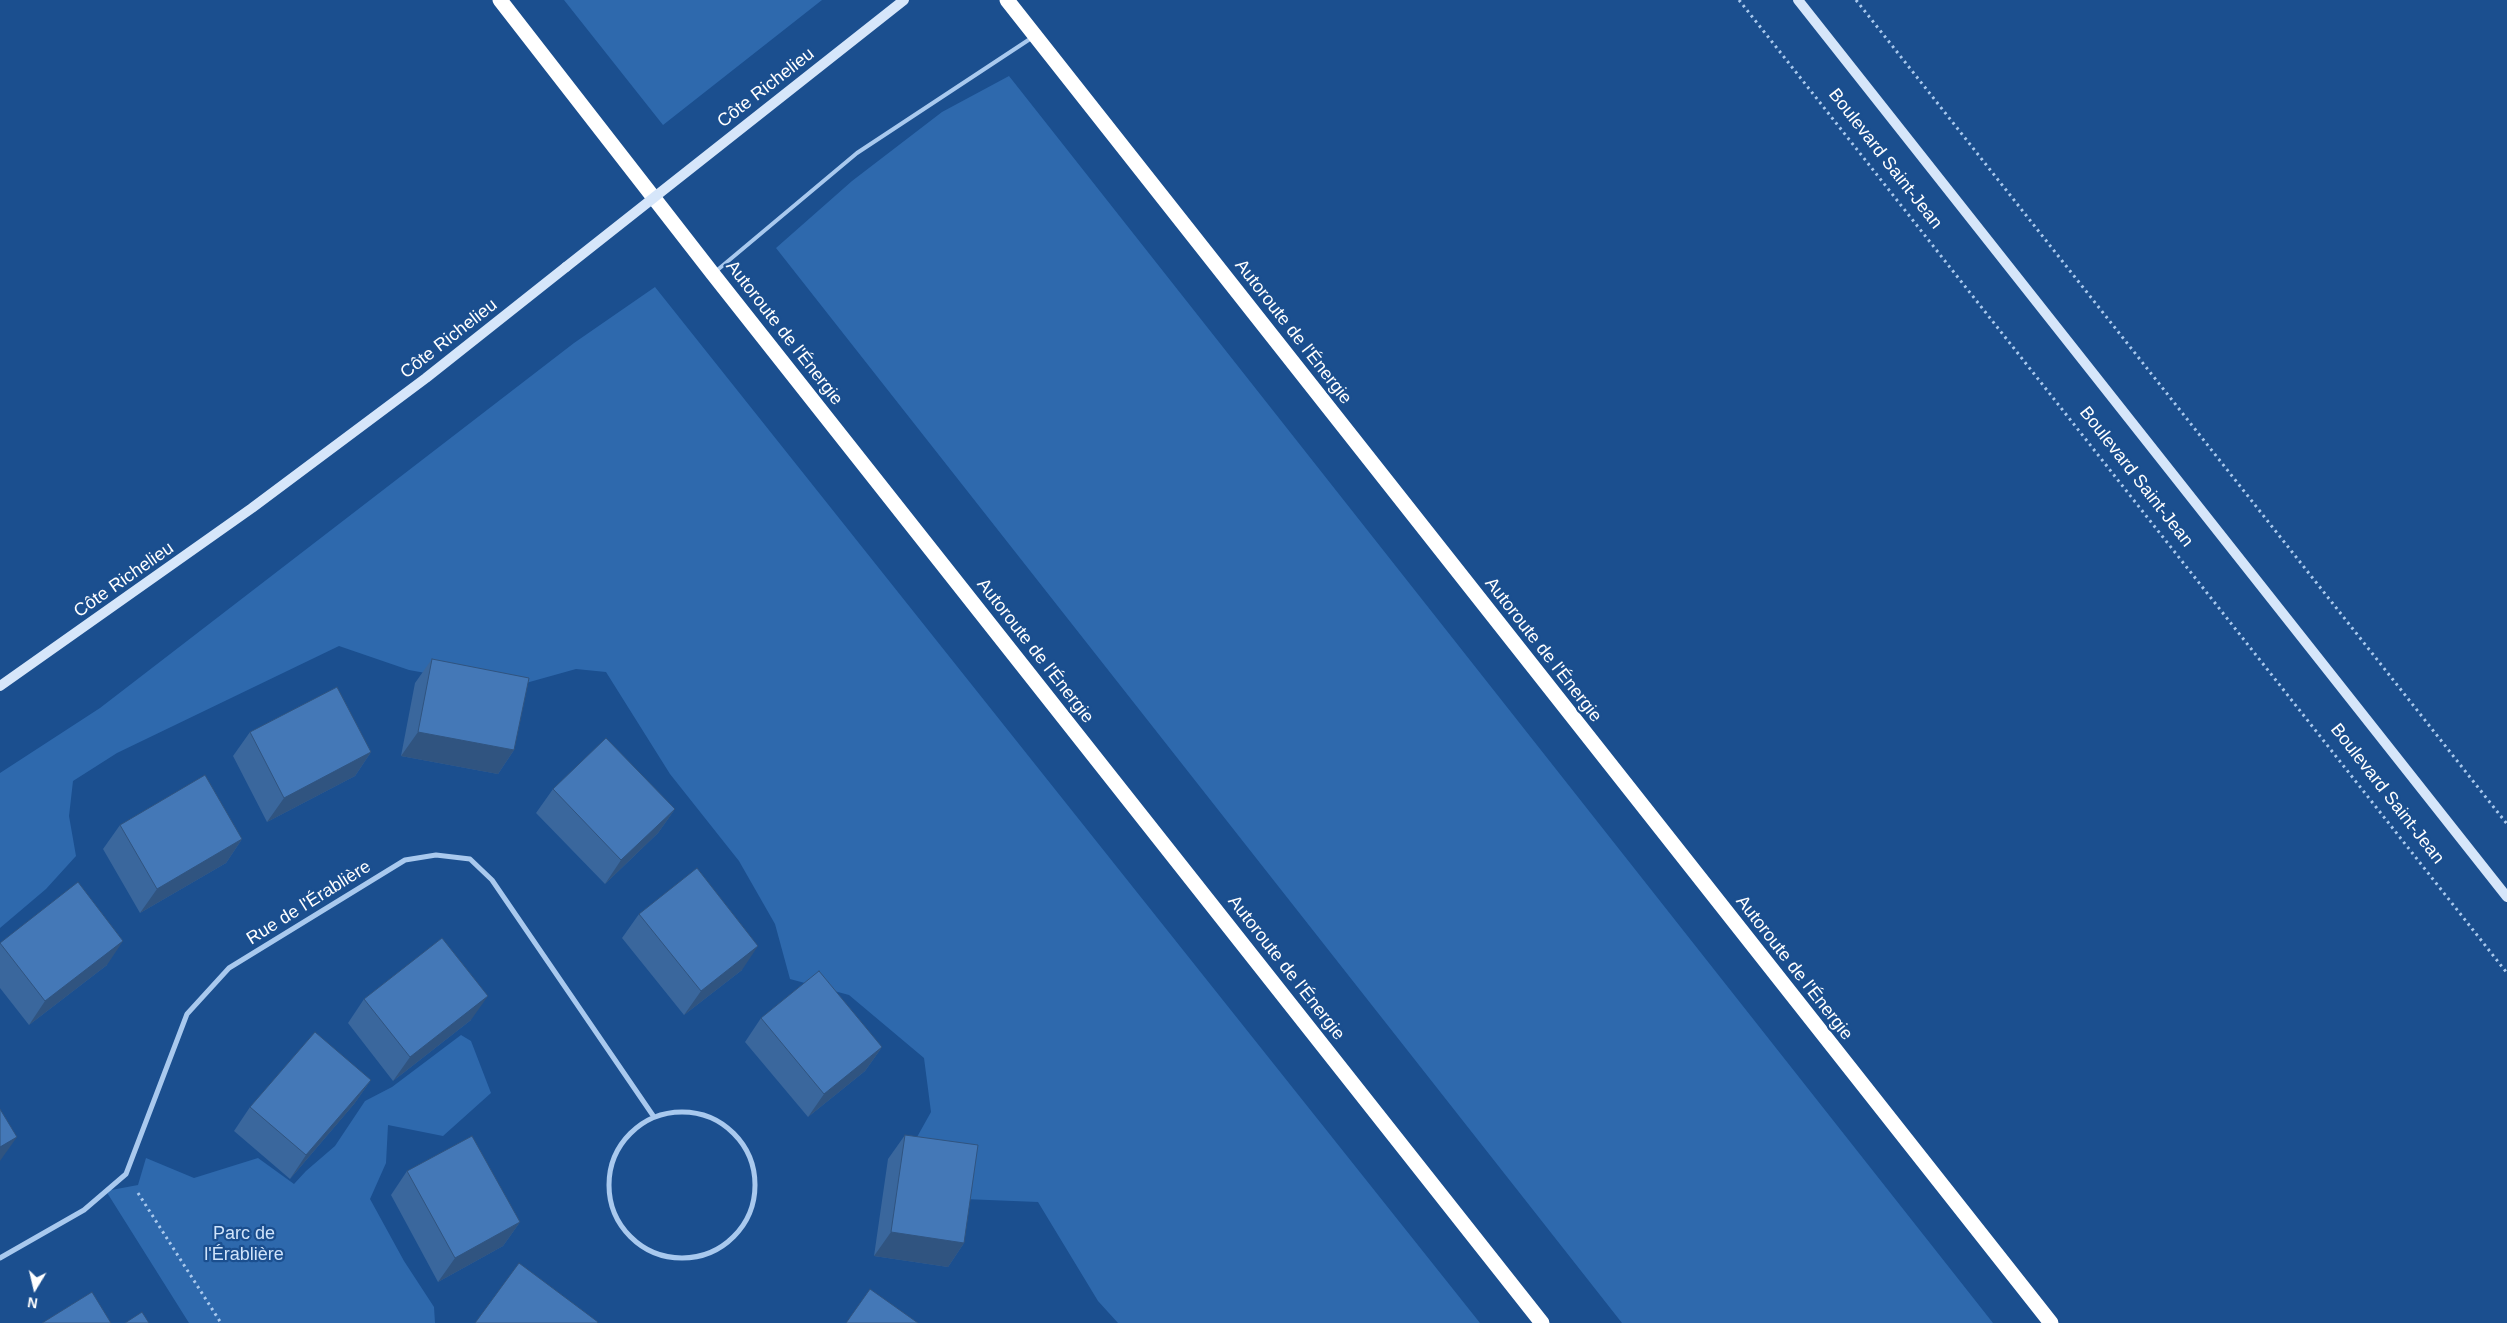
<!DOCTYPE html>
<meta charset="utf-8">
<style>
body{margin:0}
#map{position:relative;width:2507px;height:1323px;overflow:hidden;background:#1b4f8f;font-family:Helvetica,sans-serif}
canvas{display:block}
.north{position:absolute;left:10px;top:1263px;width:50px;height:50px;-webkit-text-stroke:4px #1b4f8f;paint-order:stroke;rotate:189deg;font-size:14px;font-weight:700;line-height:20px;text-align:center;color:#fff}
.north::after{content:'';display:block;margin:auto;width:18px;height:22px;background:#fff;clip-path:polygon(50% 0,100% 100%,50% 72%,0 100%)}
</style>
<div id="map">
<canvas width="2507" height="1323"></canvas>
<div class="north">N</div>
</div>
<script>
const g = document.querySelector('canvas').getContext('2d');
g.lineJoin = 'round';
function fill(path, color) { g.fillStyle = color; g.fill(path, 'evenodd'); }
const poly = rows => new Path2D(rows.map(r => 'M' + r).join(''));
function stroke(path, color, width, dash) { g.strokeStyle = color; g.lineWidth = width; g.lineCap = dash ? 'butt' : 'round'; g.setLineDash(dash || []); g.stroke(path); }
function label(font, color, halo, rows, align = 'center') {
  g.font = font + ' Helvetica,sans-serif'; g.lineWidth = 4.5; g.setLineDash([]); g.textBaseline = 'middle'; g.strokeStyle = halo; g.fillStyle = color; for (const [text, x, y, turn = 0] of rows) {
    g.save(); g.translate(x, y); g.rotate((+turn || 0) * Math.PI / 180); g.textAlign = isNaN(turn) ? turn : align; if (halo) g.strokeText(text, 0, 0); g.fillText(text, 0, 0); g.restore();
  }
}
const green = poly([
 [564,0,822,0,663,125],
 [1009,76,1993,1323,1622,1323,776,248,852,181,942,112],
 [655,287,1480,1323,1118,1323,1098,1301,1038,1202,964,1199,907,1155,931,1112,924,1058,849,995,790,979,775,924,739,861,670,774,606,672,576,669,508,688,409,670,339,646,117,753,73,781,69,816,76,856,46,889,0,928,0,773,100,708,574,343],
 [461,1035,471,1041,491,1093,443,1136,388,1125,386,1163,370,1199,404,1261,434,1307,435,1323,189,1323,106,1191,138,1185,146,1158,194,1178,258,1158,294,1184,306,1171,335,1146,365,1101,392,1087]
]);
const path = poly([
 [1739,0,2507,973],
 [1856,0,2507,824],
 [138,1193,221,1323]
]);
const lane = poly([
 [715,272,857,153,1033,37]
]);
const street = poly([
 '609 1185a73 73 0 1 1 146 0a73 73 0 1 1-146 0Z',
 [0,1258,84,1210,126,1174,187,1014,229,968,405,860,436,855,470,859,492,880,654,1117]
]);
const secondary = poly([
 [1798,0,2507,897],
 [0,686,252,508,426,378,566,267]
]);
const highway = poly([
 [500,0,713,274,1542,1323],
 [1007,0,2051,1323]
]);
const secondaryBridge = poly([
 [566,267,904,0]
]);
const wall = poly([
 [432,659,514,750,498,774,401,756,415,683],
 [250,732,371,752,355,776,267,822,233,756],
 [553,789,675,809,658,833,605,884,536,813],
 [120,825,242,839,226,863,140,913,103,849],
 [639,914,742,970,684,1015,622,938],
 [0,943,107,965,29,1025,0,988],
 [364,999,471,1020,393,1081,348,1023],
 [761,1018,882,1047,865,1071,808,1117,745,1042],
 [371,1080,354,1104,290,1179,234,1131,250,1107],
 [905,1135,964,1243,948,1267,874,1256,888,1159],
 [407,1171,520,1222,503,1246,438,1282,391,1195]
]);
const shadedWall = poly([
 [418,732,514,750,498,774,401,756],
 [371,752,355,776,267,822,284,798],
 [675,809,658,833,605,884,621,860],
 [242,839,226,863,140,913,157,889],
 [123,941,107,965,29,1025,45,1001],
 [758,946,742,970,684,1015,701,991],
 [488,996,471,1020,393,1081,410,1057],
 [882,1047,865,1071,808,1117,824,1094],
 [371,1080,354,1104,290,1179,306,1155],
 [17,1137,0,1161,0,1147],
 [520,1222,503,1246,438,1282,455,1258],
 [891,1232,964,1243,948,1267,874,1256]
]);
const building = poly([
 [432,659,529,678,514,750,418,732,432,659],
 [337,687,371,752,284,798,250,732,337,687],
 [606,738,675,809,621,860,553,789,606,738],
 [205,775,242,839,157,889,120,825,205,775],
 [697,868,758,946,701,991,639,914,697,868],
 [78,882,123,941,45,1001,0,943,78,882],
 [442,938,488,996,410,1057,364,999,442,938],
 [819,971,882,1047,824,1094,761,1018,819,971],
 [315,1032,371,1080,306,1155,250,1107,315,1032],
 [0,1109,17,1137,0,1147,0,1109],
 [905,1135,978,1145,964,1243,891,1232,905,1135],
 [472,1136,520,1222,455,1258,407,1171,472,1136],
 [519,1263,598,1322,597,1323,475,1323,519,1263],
 [870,1289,918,1323,846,1323,870,1289],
 [92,1292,111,1323,42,1323,92,1292],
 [142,1312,149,1323,125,1323,142,1312]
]);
const streetNames = [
 ["Côte Richelieu",766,88,-38],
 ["Boulevard Saint-Jean",1885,159,52],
 ["Autoroute de l'Énergie",1293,332,52],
 ["Autoroute de l'Énergie",784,333,52],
 ["Côte Richelieu",449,339,-38],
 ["Boulevard Saint-Jean",2136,477,52],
 ["Côte Richelieu",124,580,-35],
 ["Autoroute de l'Énergie",1543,650,52],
 ["Autoroute de l'Énergie",1035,651,52],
 ["Boulevard Saint-Jean",2387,794,52],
 ["Rue de l'Érablière",309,903,-32],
 ["Autoroute de l'Énergie",1286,968,52],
 ["Autoroute de l'Énergie",1794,968,52]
];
const parkNames = [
 ["Parc de",244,1234],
 ["l'Érablière",244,1255]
];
fill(green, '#2e69ad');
stroke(path, '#a9c9ee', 3, [2.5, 4]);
stroke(lane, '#a9c9ee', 4);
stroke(street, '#a9c9ee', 5);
stroke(secondary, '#d6e6fa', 10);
stroke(highway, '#fff', 15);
stroke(secondaryBridge, '#d6e6fa', 10);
fill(wall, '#3a679d');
fill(shadedWall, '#305480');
fill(building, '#4478b7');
stroke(building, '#305480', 1);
label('18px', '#fff', '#1b4f8f', streetNames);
label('18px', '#cfe3fa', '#1b4f8f', parkNames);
</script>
